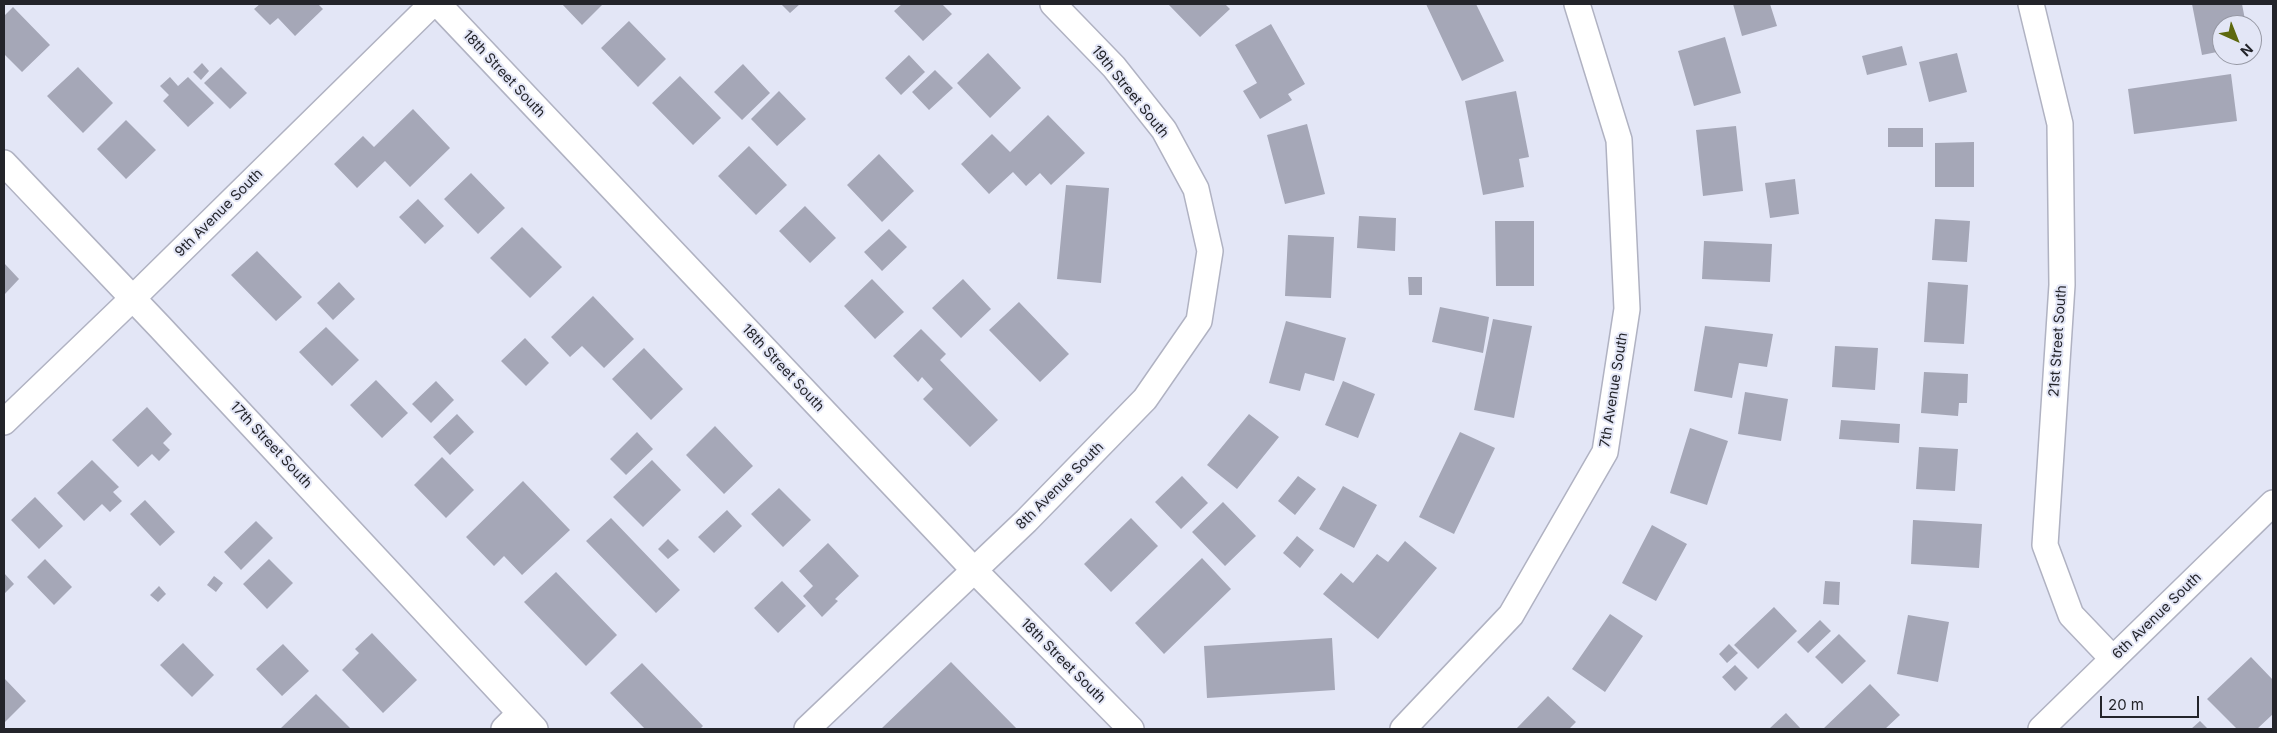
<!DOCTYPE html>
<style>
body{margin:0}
#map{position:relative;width:2277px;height:733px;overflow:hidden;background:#e3e6f6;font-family:Inter,sans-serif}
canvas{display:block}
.frame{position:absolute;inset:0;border:5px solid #23242a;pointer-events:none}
.north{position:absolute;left:2212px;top:15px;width:50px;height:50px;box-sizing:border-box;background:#e3e6f6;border:1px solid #9698a4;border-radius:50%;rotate:136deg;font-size:14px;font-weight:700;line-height:20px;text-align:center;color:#23242a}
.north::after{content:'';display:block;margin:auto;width:18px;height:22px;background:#5d680e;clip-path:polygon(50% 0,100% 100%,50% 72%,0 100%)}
.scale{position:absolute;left:2100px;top:696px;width:99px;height:22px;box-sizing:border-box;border:2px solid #23242a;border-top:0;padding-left:6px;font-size:15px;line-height:18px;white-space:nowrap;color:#23242a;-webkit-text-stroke:4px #e3e6f6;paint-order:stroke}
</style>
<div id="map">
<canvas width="2277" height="733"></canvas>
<div class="frame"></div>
<div class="north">N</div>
<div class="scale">20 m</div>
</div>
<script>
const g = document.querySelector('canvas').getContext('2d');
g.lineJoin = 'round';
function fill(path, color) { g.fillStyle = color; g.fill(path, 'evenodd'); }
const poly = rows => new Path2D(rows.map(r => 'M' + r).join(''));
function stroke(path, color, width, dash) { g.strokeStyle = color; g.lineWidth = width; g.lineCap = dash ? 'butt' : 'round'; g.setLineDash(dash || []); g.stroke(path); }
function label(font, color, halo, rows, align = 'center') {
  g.font = font + ' Inter,sans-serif'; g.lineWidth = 4; g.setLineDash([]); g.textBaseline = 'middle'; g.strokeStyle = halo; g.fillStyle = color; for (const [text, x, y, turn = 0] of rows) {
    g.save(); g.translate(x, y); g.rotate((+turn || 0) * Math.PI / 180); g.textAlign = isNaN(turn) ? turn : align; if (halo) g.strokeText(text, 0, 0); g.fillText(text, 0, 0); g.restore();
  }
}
const building = poly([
 [260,4,318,4,323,9,295,36,278,18,270,25,254,9],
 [562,4,603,4,582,25],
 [781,4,800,4,790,13],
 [902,4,942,4,952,14,923,41,894,11],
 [1168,4,1225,4,1230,9,1200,37],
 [1426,4,1476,4,1504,61,1462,81],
 [1733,4,1770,4,1777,26,1742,36],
 [2192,4,2242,4,2246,25,2222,25,2222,51,2202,55],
 [13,7,50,45,22,72,4,54,4,16],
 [629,21,666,59,638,87,601,48],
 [1271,24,1305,84,1288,94,1292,100,1260,119,1243,91,1257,83,1235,45],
 [1725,37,1741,93,1694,106,1678,51],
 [1902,46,1907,65,1867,75,1862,56],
 [988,53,1021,88,990,118,957,83],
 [1957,53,1967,92,1929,102,1919,62],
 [909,55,925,72,901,95,885,78],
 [202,63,209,71,201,80,193,72],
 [743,64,770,93,742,120,714,92],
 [78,67,113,103,83,133,47,96],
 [221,67,247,93,230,109,204,83],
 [935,70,953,88,929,110,912,92],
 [2231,74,2237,121,2134,134,2128,89],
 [680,76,721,118,693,145,652,103],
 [170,77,178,86,188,77,214,103,188,127,163,101,169,95,160,86],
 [779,91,806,119,777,146,751,119],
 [1516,91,1529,157,1519,159,1524,187,1483,195,1465,101],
 [413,109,450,148,410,187,385,161,357,188,334,164,363,136,374,147],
 [1048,115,1085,153,1051,185,1040,173,1026,186,1013,172,989,194,961,164,992,134,1010,152],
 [126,120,156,150,126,179,97,149],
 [1307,124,1325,194,1285,204,1267,135],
 [1736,126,1743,191,1703,196,1696,130],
 [1888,128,1923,128,1923,147,1888,147],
 [1974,142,1974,187,1935,187,1935,143],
 [749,146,787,185,756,215,718,176],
 [879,154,914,191,882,222,847,185],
 [471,173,505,208,478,234,444,199],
 [1795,179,1799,214,1770,218,1765,183],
 [1066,185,1109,188,1101,283,1057,279],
 [418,199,444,226,425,244,399,217],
 [805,206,836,238,810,263,779,231],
 [1359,216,1396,218,1395,251,1357,248],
 [1935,219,1970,221,1967,262,1932,260],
 [1495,221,1534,221,1534,286,1496,286],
 [522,227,562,267,530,298,490,258],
 [889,229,907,247,882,271,864,252],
 [1288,235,1334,237,1331,298,1285,296],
 [1704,241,1772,244,1770,282,1702,279],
 [257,251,302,297,276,321,231,275],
 [4,263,19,279,4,295],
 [1408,277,1422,277,1422,295,1409,295],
 [872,279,904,312,875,339,844,306],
 [963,279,991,309,961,338,932,308],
 [339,282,355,299,333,320,317,303],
 [1928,282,1968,285,1964,344,1924,342],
 [593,296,634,339,604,368,582,346,570,357,551,337],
 [1019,302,1069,354,1040,382,989,330],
 [1440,307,1489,317,1483,353,1432,342],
 [1493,319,1532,326,1514,418,1474,410],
 [1286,321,1346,338,1334,381,1305,373,1300,391,1269,383],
 [1705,326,1773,334,1767,367,1739,363,1732,398,1694,391],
 [326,327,359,360,332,386,299,352],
 [921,329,946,354,940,360,998,420,970,447,923,399,933,389,922,377,918,382,893,356],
 [525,338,549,363,526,386,501,361],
 [1835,346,1878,348,1875,390,1832,387],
 [644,348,683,389,651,420,612,379],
 [1924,372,1968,374,1967,403,1959,403,1958,416,1921,413],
 [376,380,408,413,382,438,350,405],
 [436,381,454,400,431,423,412,404],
 [1343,381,1375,394,1358,438,1325,425],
 [1745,392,1788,399,1781,441,1738,434],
 [147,407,172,434,163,443,170,450,159,461,152,454,138,467,112,440],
 [457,414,474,432,450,455,433,437],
 [1249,414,1279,437,1237,489,1207,465],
 [1841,420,1900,424,1899,443,1839,439],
 [715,426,753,466,724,494,686,455],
 [1690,428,1728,441,1707,505,1670,493],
 [637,432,653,449,626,475,610,459],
 [1460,432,1495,448,1454,534,1419,517],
 [1919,447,1958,449,1955,491,1916,489],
 [442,457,474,490,446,518,414,485],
 [92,460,119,487,113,492,122,501,110,512,102,504,84,521,57,493],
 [652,460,681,490,643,527,613,497],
 [1182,476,1208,503,1181,529,1155,502],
 [1298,476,1316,489,1295,515,1278,501],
 [523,481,570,530,522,575,504,556,494,566,466,537],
 [1343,486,1377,505,1354,548,1319,529],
 [779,488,811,520,783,547,751,514],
 [35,497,63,526,39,549,11,520],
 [145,500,175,532,160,546,130,514],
 [1223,502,1256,536,1225,566,1192,532],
 [727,510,742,526,714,553,698,537],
 [611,518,680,590,656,613,586,541],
 [1131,518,1158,546,1111,592,1084,564],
 [1913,520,1982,524,1979,568,1911,564],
 [256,521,273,538,241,570,224,552],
 [1652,525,1687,544,1656,601,1622,583],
 [1297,536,1314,550,1300,568,1283,553],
 [668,539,679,550,668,559,658,549],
 [1405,541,1437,568,1378,639,1323,594,1341,573,1353,583,1377,554,1388,562],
 [828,543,859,576,835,599,838,601,822,617,803,596,813,586,799,571],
 [1202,558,1231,589,1164,654,1135,623],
 [45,559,72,587,54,605,27,577],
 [269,559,293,583,267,609,243,584],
 [556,572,617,635,586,666,524,602],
 [4,573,14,584,4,594],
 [214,576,223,583,216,592,207,585],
 [782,581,806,606,778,633,754,608],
 [1825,581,1840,582,1839,605,1823,604],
 [159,586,166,594,158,602,150,595],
 [1774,607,1797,631,1758,669,1734,645],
 [1610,614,1643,636,1605,692,1572,669],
 [1908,615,1949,622,1938,682,1897,674],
 [1820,620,1831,631,1808,653,1797,642],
 [372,633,417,680,383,713,342,670,359,653,355,649],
 [1839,634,1866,661,1842,684,1815,657],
 [1332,638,1335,690,1207,698,1204,646],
 [183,643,214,675,192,697,160,665],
 [283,644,309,671,282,696,256,669],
 [1729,644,1738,653,1727,663,1719,654],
 [2251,657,2273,680,2273,714,2257,729,2237,729,2207,699],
 [951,662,1017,729,883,729,882,728],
 [642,663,703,726,700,729,645,729,610,693],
 [1735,665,1748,678,1735,691,1722,677],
 [4,678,26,701,4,723],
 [1870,684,1900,715,1885,729,1823,729],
 [316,694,351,729,280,729],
 [1548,696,1576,722,1569,729,1516,729],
 [1786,713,1801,729,1769,729],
 [2200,721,2208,729,2191,729]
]);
const street = poly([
 [438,4,974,570,1131,729],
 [2031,4,2060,124,2062,285,2045,545,2071,615,2113,659],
 [4,163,160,327,535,729],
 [4,422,133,298,432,4],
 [504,729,520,713],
 [807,729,1026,521,1145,399,1199,321,1210,251,1196,189,1164,130,1114,67,1053,4],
 [1403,729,1511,615,1605,452,1627,309,1619,140,1577,4],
 [2041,729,2273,503]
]);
const streetNames = [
 ["18th Street South",504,74,47],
 ["19th Street South",1130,92,51],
 ["9th Avenue South",219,213,-45],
 ["21st Street South",2058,341,-86],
 ["18th Street South",783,368,47],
 ["7th Avenue South",1614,390,-81],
 ["17th Street South",271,445,47],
 ["8th Avenue South",1060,486,-45],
 ["6th Avenue South",2157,616,-44],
 ["18th Street South",1063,661,45]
];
fill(building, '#a5a7b7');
stroke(street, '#b0b2c2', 28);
stroke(street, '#fff', 25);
label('14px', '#23242a', '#e3e6f6', streetNames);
</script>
